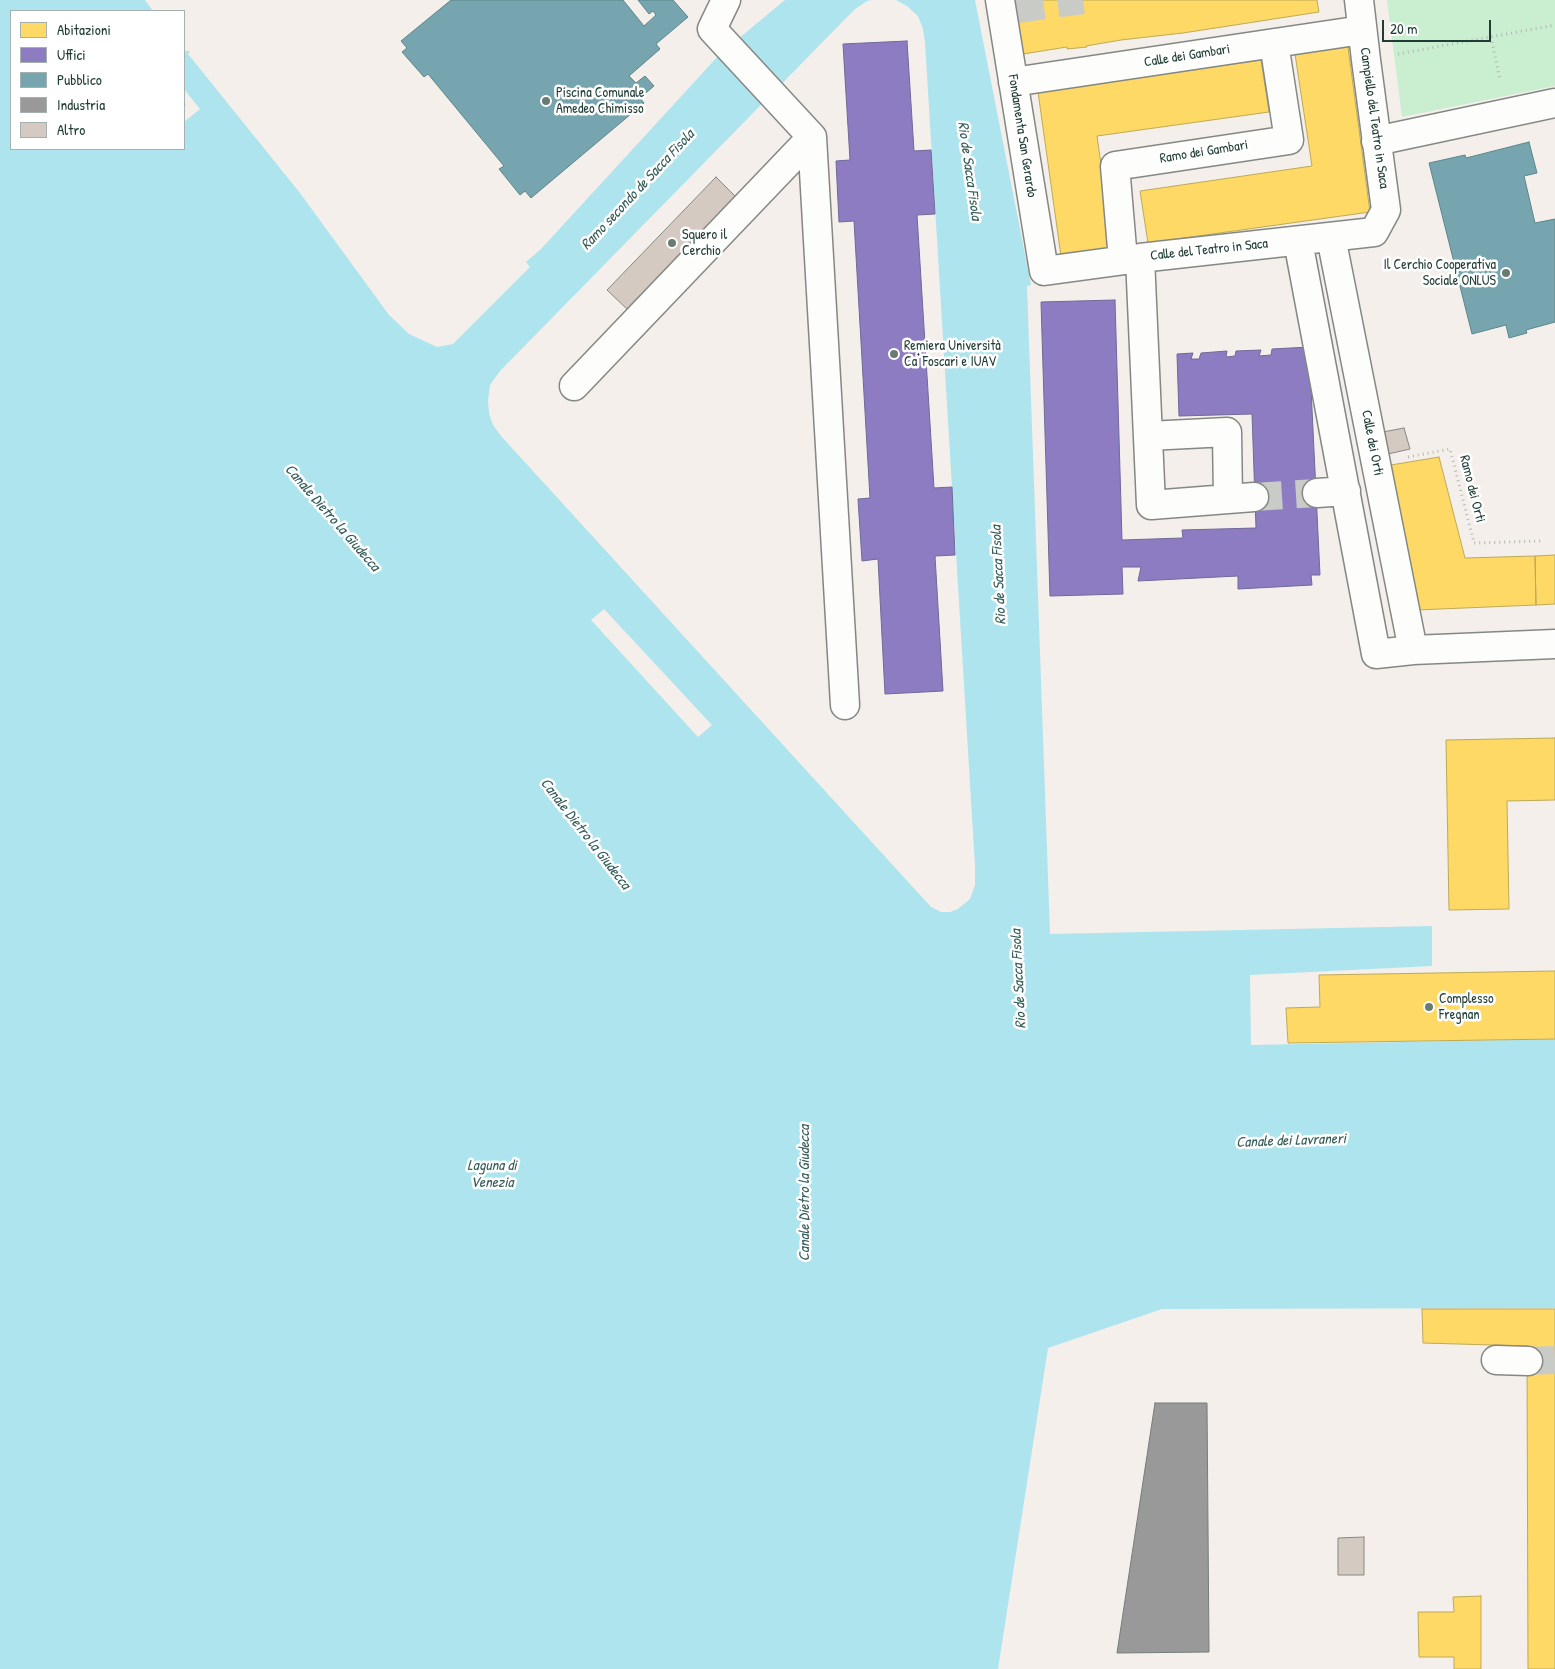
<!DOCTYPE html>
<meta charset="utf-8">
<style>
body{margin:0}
#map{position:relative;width:1555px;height:1669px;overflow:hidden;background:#f4efea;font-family:"Patrick Hand",sans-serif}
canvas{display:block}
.legend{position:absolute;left:10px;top:10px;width:175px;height:140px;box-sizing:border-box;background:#fff;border:1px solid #a5b1ae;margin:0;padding:6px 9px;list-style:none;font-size:15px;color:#1f3d34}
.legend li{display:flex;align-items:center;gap:10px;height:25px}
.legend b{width:25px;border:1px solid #a5b1ae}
.scale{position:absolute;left:1382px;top:20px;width:109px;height:22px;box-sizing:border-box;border:2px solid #1f3d34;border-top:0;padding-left:6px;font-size:15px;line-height:18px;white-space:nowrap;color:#1f3d34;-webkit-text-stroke:4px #fff;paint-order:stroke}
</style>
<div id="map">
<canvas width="1555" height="1669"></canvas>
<ul class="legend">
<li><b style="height:14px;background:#ffd966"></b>Abitazioni</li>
<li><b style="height:14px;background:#8e7cc3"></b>Uffici</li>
<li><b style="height:14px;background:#76a5af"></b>Pubblico</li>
<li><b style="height:14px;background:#999"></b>Industria</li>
<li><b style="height:14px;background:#d5cac1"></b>Altro</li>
</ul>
<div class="scale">20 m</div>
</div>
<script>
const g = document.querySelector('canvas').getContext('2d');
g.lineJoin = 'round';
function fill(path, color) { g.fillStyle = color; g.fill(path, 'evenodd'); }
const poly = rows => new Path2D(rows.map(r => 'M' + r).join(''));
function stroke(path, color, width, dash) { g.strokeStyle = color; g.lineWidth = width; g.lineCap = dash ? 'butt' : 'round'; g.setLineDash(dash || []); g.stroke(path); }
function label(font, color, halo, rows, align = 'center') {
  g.font = font + ' "Patrick Hand",sans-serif'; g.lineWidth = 5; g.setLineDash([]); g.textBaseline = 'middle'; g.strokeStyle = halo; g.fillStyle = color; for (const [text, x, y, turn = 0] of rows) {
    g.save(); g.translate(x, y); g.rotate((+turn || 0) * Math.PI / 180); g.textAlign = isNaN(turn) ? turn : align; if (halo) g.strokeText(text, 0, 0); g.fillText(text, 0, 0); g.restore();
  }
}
const green = poly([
 [1387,0,1555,0,1555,86,1402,117]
]);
const water = poly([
 [0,0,145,0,153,11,11,11,11,149,184,149,184,49,300,193,389,315,409,334,437,347,453,344,530,267,526,262,541,249,720,54,785,0,872,0,867,1,855,9,500,371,490,385,488,401,489,413,493,425,501,436,931,907,941,912,950,912,958,909,970,899,975,885,975,866,925,42,923,29,918,16,907,6,896,0,975,0,1031,285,1027,286,1050,934,1432,926,1432,966,1250,975,1251,1045,1555,1039,1555,1308,1162,1309,1048,1348,998,1669,0,1669]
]);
const pier = poly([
 [184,89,200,109,184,122],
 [604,609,712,725,698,737,591,620]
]);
const homes = poly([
 [1015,0,1317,0,1319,12,1183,33,1121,40,1086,46,1087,47,1067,49,1067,47,1023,54,1015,0],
 [1348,47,1370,212,1148,243,1140,191,1312,166,1295,54,1348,47],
 [1261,60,1269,112,1097,136,1113,248,1061,256,1038,92,1261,60],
 [1439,457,1465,558,1535,556,1536,605,1416,610,1385,466,1439,457],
 [1555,555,1555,604,1536,605,1535,556,1555,555],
 [1555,738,1555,800,1507,801,1509,909,1449,910,1446,740,1555,738],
 [1555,971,1555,1039,1288,1043,1286,1008,1320,1007,1319,975,1555,971],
 [1422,1309,1555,1309,1555,1669,1528,1669,1527,1346,1423,1343,1422,1309],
 [1481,1596,1481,1669,1454,1669,1454,1657,1419,1657,1418,1612,1454,1612,1453,1597,1481,1596]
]);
const offices = poly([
 [907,41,914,151,931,150,935,214,917,215,934,488,952,487,955,555,935,556,943,691,885,694,878,559,862,561,858,499,870,498,854,221,839,222,836,161,850,160,843,44,907,41],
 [1115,300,1122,540,1183,538,1182,530,1256,528,1252,414,1179,416,1177,354,1193,353,1191,359,1199,359,1201,353,1227,351,1226,357,1235,356,1236,351,1261,350,1259,356,1271,355,1272,349,1309,347,1320,575,1311,575,1312,585,1238,589,1238,576,1138,581,1141,567,1122,567,1123,594,1050,596,1041,302,1115,300]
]);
const public = poly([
 [451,0,623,0,644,26,656,15,653,11,649,14,638,0,673,0,688,17,656,44,660,49,629,76,636,83,645,76,654,86,640,98,644,103,531,198,525,191,520,195,499,169,504,166,428,74,424,77,402,52,407,48,401,41,451,0],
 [1529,142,1537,173,1524,176,1535,223,1555,219,1555,322,1526,330,1527,333,1509,338,1506,325,1472,334,1429,163,1465,155,1466,158,1529,142]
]);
const industry = poly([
 [1155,1403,1207,1403,1209,1652,1117,1653,1155,1403]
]);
const building = poly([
 [716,177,736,197,627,309,607,290,716,177],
 [1404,428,1410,449,1388,454,1383,432,1404,428],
 [1364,1537,1364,1575,1338,1575,1338,1538,1364,1537]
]);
const minorTunnel = poly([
 [1016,9,1083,0],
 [1254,497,1317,493],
 [1528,1361,1555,1360]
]);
const path = poly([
 [1491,37,1500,80],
 [1398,54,1555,25],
 [184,56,190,50],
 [184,105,185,106],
 [1408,457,1450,449,1474,543,1541,541]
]);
const minor = poly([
 [726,0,712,29,812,137,845,705],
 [1000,0,1044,271,1140,258,1374,232,1386,210,1366,60,1359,0],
 [1013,82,1362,30],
 [1376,141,1555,103],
 [1331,237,1413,650],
 [1298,241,1376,654,1413,650,1555,644],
 [1140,258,1151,505,1228,499,1227,432,1148,436],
 [1123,260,1115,166,1289,140,1274,43],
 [574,386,812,137],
 [1317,493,1346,491],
 [1228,499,1254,497],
 [1496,1360,1528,1361]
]);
const markers = [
 [546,101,5,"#6a7b74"],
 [672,243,5,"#6a7b74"],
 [1506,273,5,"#6a7b74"],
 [894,354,5,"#6a7b74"],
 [1429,1007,5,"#6a7b74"]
];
const streetNames = [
 ["Calle dei Gambari",1187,56,-9],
 ["Campiello del Teatro in Saca",1374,118,82],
 ["Fondamenta San Gerardo",1022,136,81],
 ["Ramo dei Gambari",1204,152,-9],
 ["Calle del Teatro in Saca",1209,250,-6],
 ["Calle dei Orti",1372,443,79],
 ["Ramo dei Orti",1472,489,76]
];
const poiNames = [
 ["Piscina Comunale",556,93],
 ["Amedeo Chimisso",556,109],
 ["Squero il",682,235],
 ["Cerchio",682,251],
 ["Il Cerchio Cooperativa",1496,265,"right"],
 ["Sociale ONLUS",1496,281,"right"],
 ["Remiera Università",904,346],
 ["Ca' Foscari e IUAV",904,362],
 ["Complesso",1439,999],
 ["Fregnan",1439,1015]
];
const waterNames = [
 ["Rio de Sacca Fisola",969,171,82],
 ["Ramo secondo de Sacca Fisola",638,190,-47],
 ["Canale Dietro la Giudecca",332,518,49],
 ["Rio de Sacca Fisola",999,575,-93],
 ["Canale Dietro la Giudecca",585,834,52],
 ["Rio de Sacca Fisola",1019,979,-93],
 ["Canale dei Lavraneri",1291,1141,-2],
 ["Laguna di",492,1166],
 ["Venezia",492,1183],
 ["Canale Dietro la Giudecca",805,1193,-90]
];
fill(green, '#caeed0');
fill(water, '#aee4ee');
fill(pier, '#f4efea');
fill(homes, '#ffd966');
stroke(homes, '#bcaa57', 1);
fill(offices, '#8e7cc3');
stroke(offices, '#6d6998', 1);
fill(public, '#76a5af');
stroke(public, '#5c868a', 1);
fill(industry, '#999');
stroke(industry, '#747d7b', 1);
fill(building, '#d5cac1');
stroke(building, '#848884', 1);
stroke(minorTunnel, '#c9cbc6', 28, [28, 14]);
stroke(minor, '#848884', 31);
stroke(path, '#b4b7b5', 3, [1, 4]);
stroke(minor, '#fdfdfc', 28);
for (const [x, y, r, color] of markers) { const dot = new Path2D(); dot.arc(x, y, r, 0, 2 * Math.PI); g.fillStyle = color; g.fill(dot); stroke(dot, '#fff', 2); }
label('14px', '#1f3d34', '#fff', streetNames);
label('14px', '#1f3d34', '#fff', poiNames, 'left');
label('italic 15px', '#365d59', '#fff', waterNames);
</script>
